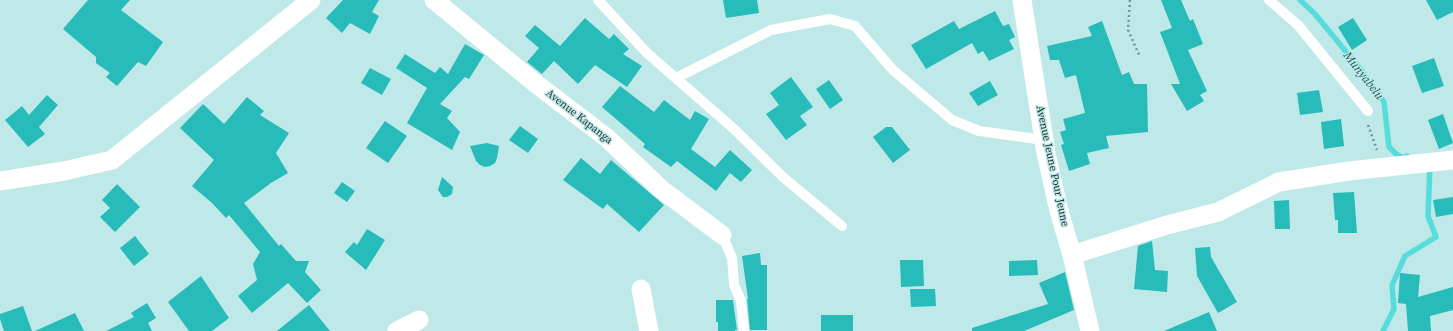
<!DOCTYPE html>
<style>
body{margin:0}
canvas{display:block;background:#bee9e8}
</style>
<canvas width="1453" height="331"></canvas>
<script>
const g = document.querySelector('canvas').getContext('2d');
g.lineJoin = 'round';
const poly = rows => new Path2D(rows.map(r => 'M' + r).join(''));
function stroke(path, color, width, dash) { g.strokeStyle = color; g.lineWidth = width; g.lineCap = dash ? 'butt' : 'round'; g.setLineDash(dash || []); g.stroke(path); }
function fill(path, color) { g.fillStyle = color; g.fill(path, 'evenodd'); }
function label(font, color, halo, rows, align = 'center') {
  g.font = font + ' "Source Serif 4",serif'; g.lineWidth = 3; g.setLineDash([]); g.textBaseline = 'middle'; g.strokeStyle = halo; g.fillStyle = color; for (const [text, x, y, turn = 0] of rows) {
    g.save(); g.translate(x, y); g.rotate((+turn || 0) * Math.PI / 180); g.textAlign = isNaN(turn) ? turn : align; if (halo) g.strokeText(text, 0, 0); g.fillText(text, 0, 0); g.restore();
  }
}
const stream = poly([
 [1300,0,1315,14,1361,70,1384,102,1389,147,1396,154,1403,158,1407,156],
 [1383,331,1394,309,1392,285,1405,256,1436,237,1428,216,1430,165]
]);
const building = poly([
 [88,0,130,0,121,10,163,42,146,66,138,62,117,86,106,77,110,73,96,63,96,57,63,29],
 [343,0,379,0,372,12,379,16,370,34,350,23,342,33,326,18],
 [723,0,757,0,759,13,726,18],
 [1161,0,1181,0,1190,21,1193,19,1203,44,1188,50,1207,91,1200,95,1204,101,1187,111,1171,84,1180,84,1160,32,1172,28],
 [1426,0,1453,0,1453,12,1437,20],
 [995,11,1003,26,1009,24,1015,37,1009,40,1014,49,989,61,983,51,978,54,972,43,926,69,911,45,954,21,959,29],
 [585,18,609,39,614,34,629,49,623,54,642,66,627,87,595,65,578,84,554,61,542,74,527,62,539,48,525,36,535,25,560,46],
 [1353,18,1367,40,1352,50,1338,27],
 [1102,21,1122,75,1129,72,1134,84,1147,84,1148,132,1106,136,1109,148,1087,153,1090,164,1069,171,1061,145,1064,144,1060,132,1066,130,1063,119,1085,113,1076,75,1065,78,1059,60,1050,60,1047,46,1092,36,1088,27],
 [465,44,484,55,469,79,465,77,440,104,452,111,447,118,460,132,452,150,407,123,427,88,396,68,405,54,435,73,440,67,448,74],
 [1434,58,1444,86,1422,93,1412,66],
 [370,68,391,79,382,95,361,83],
 [791,77,813,107,800,116,807,125,786,140,766,114,779,105,770,93],
 [829,80,843,100,830,109,816,89],
 [990,81,998,95,978,106,969,93],
 [620,86,654,112,664,100,690,120,695,111,709,119,691,149,715,167,730,150,752,170,741,182,730,173,716,191,677,161,671,167,643,147,645,144,602,107],
 [1319,90,1323,112,1300,115,1297,93],
 [47,95,58,105,39,127,45,134,28,147,5,120,22,106,29,115],
 [247,97,264,111,260,115,289,133,276,153,288,173,271,183,244,203,279,246,281,244,296,261,309,261,305,272,321,290,307,303,288,283,252,313,238,296,257,280,253,264,260,252,229,215,226,218,212,203,192,186,214,160,180,128,203,104,224,124],
 [1443,114,1453,143,1439,149,1428,120],
 [1341,119,1344,146,1324,149,1321,122],
 [385,121,407,136,388,163,366,148],
 [520,126,538,139,528,153,509,140],
 [886,127,892,127,910,150,893,163,873,137],
 [487,143,499,146,497,158,495,163,490,166,485,167,480,165,476,161,470,146],
 [581,158,600,174,611,160,664,205,639,232,607,204,603,209,563,180],
 [442,177,453,187,452,194,447,197,443,197,438,190],
 [342,182,355,191,347,202,334,193],
 [117,184,140,207,115,232,100,217,110,208,102,200],
 [1354,192,1357,233,1338,233,1338,220,1335,220,1333,193],
 [1453,197,1453,214,1436,217,1433,200],
 [1289,200,1290,229,1275,229,1274,201],
 [367,229,385,240,366,270,345,252,354,242,357,245],
 [135,236,149,254,134,266,120,248],
 [1152,241,1155,270,1168,271,1167,292,1134,289,1138,246],
 [1210,247,1211,257,1237,302,1218,313,1197,276,1195,248],
 [760,253,761,265,767,265,767,330,750,330,747,299,748,299,742,256],
 [900,260,923,260,924,286,901,287],
 [1037,260,1038,275,1009,276,1009,261],
 [1065,272,1074,310,1024,331,972,331,972,328,1048,304,1039,283],
 [1400,273,1420,275,1418,297,1453,287,1453,310,1430,316,1431,331,1408,331,1406,304,1398,303],
 [201,276,229,318,212,331,189,331,168,302],
 [910,289,935,289,936,306,911,307],
 [716,300,733,300,737,330,735,330,735,331,718,331,718,322,716,322],
 [147,303,156,318,148,323,152,331,106,331,134,317,131,313],
 [309,305,330,331,277,331],
 [23,306,32,331,4,331,0,319,0,314],
 [1209,312,1217,331,1164,331],
 [75,313,84,331,35,331],
 [821,315,853,315,853,331,821,331]
]);
const path = poly([
 [1130,0,1128,30,1140,57],
 [1368,125,1377,150]
]);
const lane = poly([
 [598,0,647,53,734,129,784,178,842,226],
 [1269,0,1298,25,1368,111],
 [676,78,771,30,830,19,855,26,893,70,952,120,979,131,1044,140],
 [722,235,732,258,734,285,741,301,744,331]
]);
const street = poly([
 [434,0,535,83,607,138,661,189,722,235],
 [1022,0,1046,153,1059,211,1072,255,1090,331],
 [0,181,64,171,112,160,311,0],
 [1072,255,1167,225,1218,212,1279,182,1349,171,1453,160],
 [641,289,649,331],
 [397,331,419,320]
]);
const streetNames = [
 ["Avenue Kapanga",579,117,38],
 ["Avenue Jeune Pour Jeune",1052,166,78]
];
const waterNames = [
 ["Munyabelu",1363,76,52]
];
stroke(stream, '#56dcdb', 5.5);
fill(building, '#27bbba');
stroke(path, '#769594', 2.5, [2, 3]);
stroke(lane, '#fff', 10);
stroke(street, '#fff', 19);
label('11px', '#1f3030', '#bee9e8', streetNames);
label('italic 12px', '#215959', '#bee9e8', waterNames);
</script>
